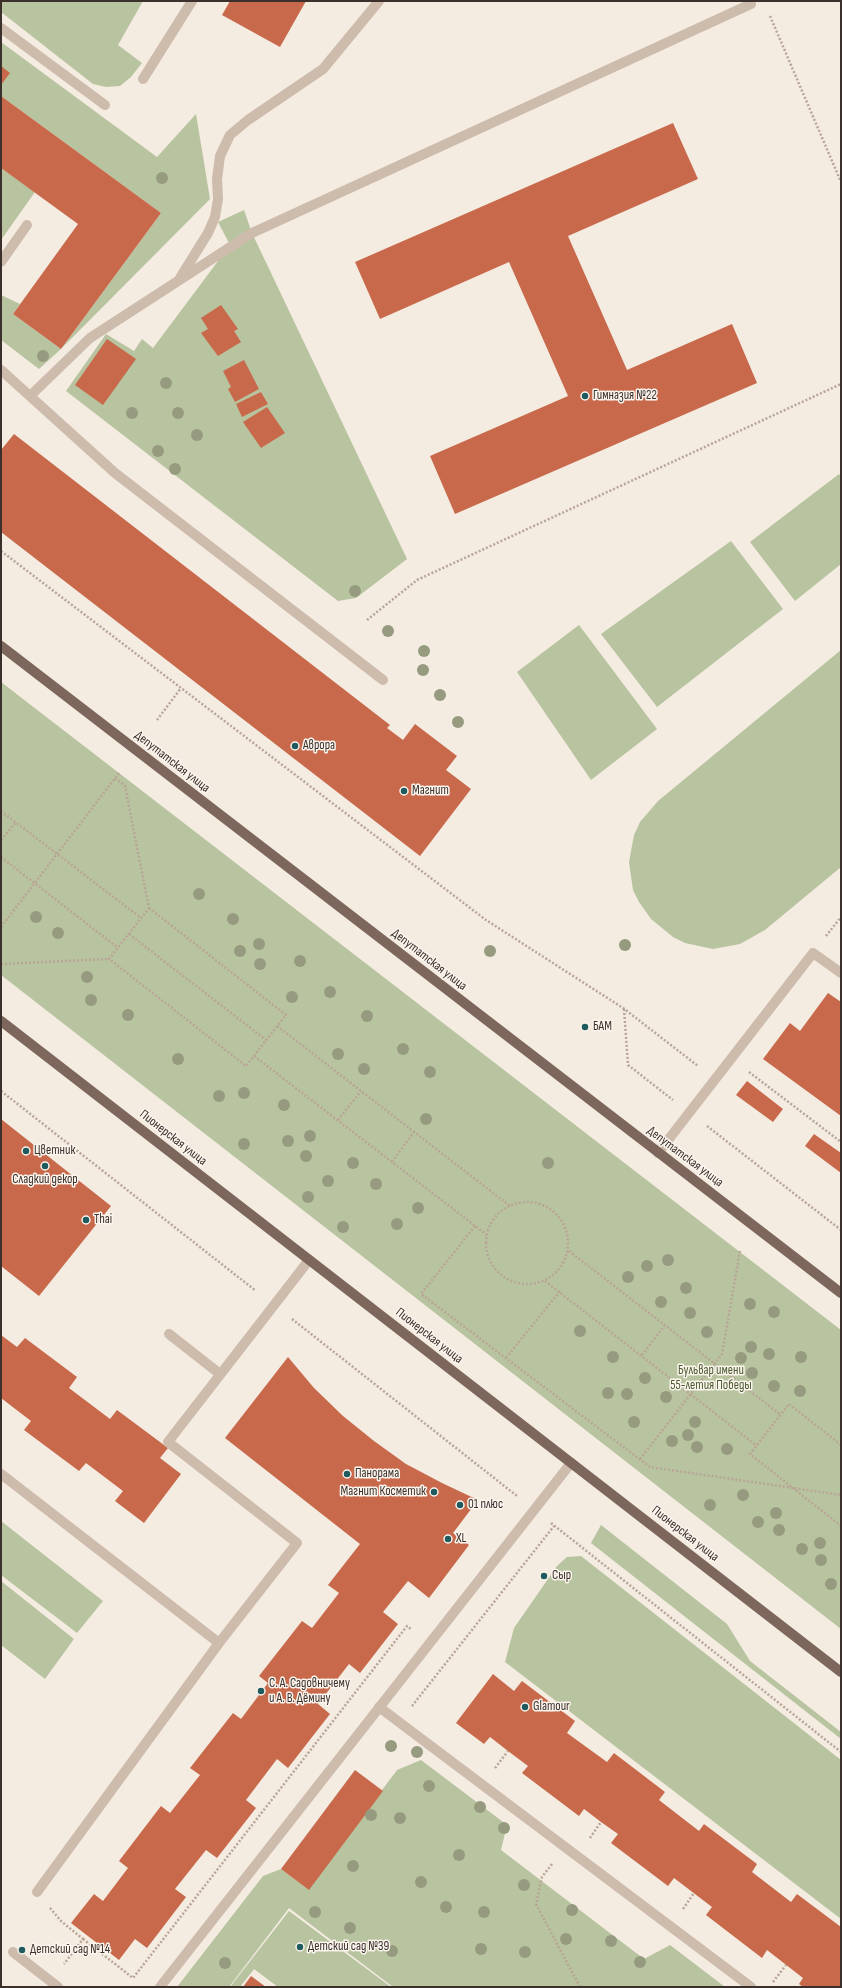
<!DOCTYPE html>
<meta charset="utf-8">
<style>
body{margin:0}
#map{position:relative;width:842px;height:1988px;overflow:hidden;background:#f4ebe1;font-family:"Sofia Sans Condensed",sans-serif}
canvas{display:block}
.frame{position:absolute;inset:0;border:2px solid #3b302b;pointer-events:none}
</style>
<div id="map">
<canvas width="842" height="1988"></canvas>
<div class="frame"></div>
</div>
<script>
const g = document.querySelector('canvas').getContext('2d');
g.lineJoin = 'round';
function fill(path, color) { g.fillStyle = color; g.fill(path, 'evenodd'); }
const poly = rows => new Path2D(rows.map(r => 'M' + r).join(''));
function stroke(path, color, width, dash) { g.strokeStyle = color; g.lineWidth = width; g.lineCap = dash ? 'butt' : 'round'; g.setLineDash(dash || []); g.stroke(path); }
function label(font, color, halo, rows, align = 'center') {
  g.font = font + ' "Sofia Sans Condensed",sans-serif'; g.lineWidth = 3; g.setLineDash([]); g.textBaseline = 'middle'; g.strokeStyle = halo; g.fillStyle = color; for (const [text, x, y, turn = 0] of rows) {
    g.save(); g.translate(x, y); g.rotate((+turn || 0) * Math.PI / 180); g.textAlign = isNaN(turn) ? turn : align; if (halo) g.strokeText(text, 0, 0); g.fillText(text, 0, 0); g.restore();
  }
}
const green = poly([
 [1,1,143,1,118,45,142,63,131,77,120,86,106,87,93,84,1,12],
 [1,42,157,157,196,114,210,199,61,349,39,369,1,340,1,295,20,304,13,314,61,349,161,213,1,96],
 [1,168,35,192,1,240],
 [244,210,252,233,407,559,356,598,338,601,66,391,106,334,134,351,142,339,153,348,230,245,218,222],
 [839,474,841,477,841,564,795,601,750,542],
 [731,541,783,609,657,707,601,634],
 [579,625,657,729,591,780,517,672],
 [841,650,841,867,765,930,740,944,713,949,685,943,673,937,651,919,639,902,633,890,629,862,634,835,640,822,658,801],
 [1,682,841,1330,841,1629,1,975],
 [1,1521,103,1601,77,1633,1,1575],
 [601,1525,727,1624,750,1661,841,1732,841,1739,591,1543],
 [581,1556,841,1760,841,1919,505,1662,514,1628,557,1566,567,1557],
 [1,1581,74,1639,45,1679,1,1645],
 [421,1760,507,1825,501,1850,644,1959,670,1945,725,1987,393,1987,289,1908,229,1987,177,1987,263,1876,281,1869,308,1889,397,1770],
 [289,1911,391,1987,278,1987,254,1969,240,1987,230,1987]
]);
const building = poly([
 [230,1,306,1,280,47,222,15],
 [1,66,10,73,1,85],
 [1,96,161,213,61,349,13,314,78,224,1,168],
 [673,123,698,179,568,236,627,370,732,324,757,383,455,514,430,456,568,396,509,262,380,319,355,262],
 [221,305,238,329,234,331,241,342,218,356,201,333,208,329,201,318],
 [107,339,136,359,103,405,75,385],
 [244,360,259,389,235,402,228,389,231,387,223,371],
 [261,392,268,404,242,417,236,404],
 [267,407,285,433,261,448,243,422],
 [14,434,390,725,387,728,403,740,415,724,457,756,446,770,471,789,420,856,1,532,1,450],
 [828,993,841,1002,841,1116,763,1059,790,1023,800,1031],
 [747,1081,783,1109,773,1122,736,1095],
 [1,1119,111,1206,39,1296,1,1266],
 [814,1134,841,1153,841,1173,805,1146],
 [1,1335,17,1347,25,1338,77,1377,69,1388,110,1419,117,1410,168,1448,160,1458,181,1474,144,1523,115,1501,123,1491,86,1463,79,1471,24,1430,31,1421,1,1398],
 [288,1357,314,1388,343,1416,374,1441,406,1464,442,1483,478,1500,453,1533,469,1545,429,1598,408,1581,383,1612,398,1624,360,1673,349,1664,318,1704,330,1714,288,1768,277,1759,246,1800,256,1808,217,1858,206,1850,175,1889,186,1897,147,1948,135,1939,119,1960,71,1923,94,1894,103,1901,128,1868,119,1861,161,1806,170,1813,200,1775,190,1768,233,1713,241,1719,268,1683,259,1676,302,1621,312,1628,339,1593,328,1585,360,1544,225,1438],
 [493,1674,514,1691,522,1681,575,1721,567,1733,607,1762,614,1753,665,1792,659,1800,699,1831,704,1824,757,1864,752,1872,791,1902,797,1894,841,1927,841,1987,803,1987,799,1984,803,1978,767,1950,762,1958,706,1915,712,1907,674,1878,668,1886,611,1843,618,1834,601,1822,584,1809,579,1816,522,1773,528,1766,508,1751,490,1737,484,1744,456,1723],
 [355,1770,383,1791,309,1890,281,1869],
 [251,1976,266,1987,243,1987]
]);
const path = poly([
 [770,16,841,182],
 [1,551,486,920,623,1008,698,1066],
 [367,620,417,580,841,384],
 [157,720,181,688],
 [115,778,125,786,149,908],
 [1,811,141,918],
 [1,840,16,822],
 [1,857,118,948],
 [149,908,286,1015,246,1066,109,959,149,908],
 [1,927,119,773],
 [129,934,266,1040],
 [826,936,841,917],
 [1,964,109,959],
 [624,1009,628,1065,673,1100],
 [277,1026,510,1206],
 [254,1056,487,1235],
 [749,1072,841,1142],
 [1,1091,256,1291],
 [338,1120,361,1091],
 [707,1126,841,1230],
 [392,1162,414,1132],
 '486 1243a41 41 0 1 1 82 0a41 41 0 1 1-82 0Z',
 [475,1226,421,1294,650,1467,841,1495],
 [569,1251,781,1415],
 [545,1281,757,1446],
 [292,1319,517,1496],
 [642,1355,665,1325],
 [506,1358,560,1291],
 [841,1445,789,1404,750,1454,841,1526],
 [640,1459,722,1354,740,1251],
 [551,1523,841,1752],
 [412,1706,554,1526],
 [495,1768,508,1751],
 [590,1838,601,1822],
 [552,1864,542,1877,536,1904,580,1987],
 [50,1908,61,1921,83,1939,64,1964],
 [683,1909,694,1893],
 [83,1939,133,1978,407,1626,412,1630],
 [773,1982,786,1965]
]);
const minor = poly([
 [1,28,105,105],
 [143,79,192,1],
 [1,262,27,225],
 [180,278,208,233,215,217,218,199,217,179,220,156,230,135,248,120,323,69,379,1],
 [1,370,115,473,383,680],
 [30,396,90,338,252,233,751,4],
 [658,1153,813,953,841,973],
 [169,1334,220,1374],
 [1,1474,219,1643],
 [379,1707,751,1987],
 [37,1892,219,1643,297,1543,168,1442,309,1260],
 [13,1952,58,1987],
 [160,1987,571,1463]
]);
const major = poly([
 [1,646,841,1293],
 [1,1021,841,1672]
]);
const trees = [
 [162,178],
 [43,356],
 [166,383],
 [132,413],
 [178,413],
 [197,435],
 [158,451],
 [175,469],
 [355,591],
 [388,631],
 [424,651],
 [423,670],
 [440,695],
 [458,722],
 [199,894],
 [36,917],
 [233,919],
 [58,933],
 [259,944],
 [625,945],
 [240,951],
 [490,951],
 [300,961],
 [260,964],
 [87,977],
 [330,992],
 [292,997],
 [91,1000],
 [128,1015],
 [367,1016],
 [403,1049],
 [338,1054],
 [178,1059],
 [364,1069],
 [430,1072],
 [244,1093],
 [219,1096],
 [284,1105],
 [426,1119],
 [310,1136],
 [288,1141],
 [244,1144],
 [306,1156],
 [353,1163],
 [548,1163],
 [328,1181],
 [376,1184],
 [308,1197],
 [418,1208],
 [397,1224],
 [343,1227],
 [668,1260],
 [647,1266],
 [628,1277],
 [686,1288],
 [661,1302],
 [750,1304],
 [774,1312],
 [690,1313],
 [580,1331],
 [707,1332],
 [751,1347],
 [769,1354],
 [613,1357],
 [801,1357],
 [741,1358],
 [752,1373],
 [645,1378],
 [774,1386],
 [800,1391],
 [608,1393],
 [627,1394],
 [666,1397],
 [634,1422],
 [695,1422],
 [688,1435],
 [672,1441],
 [697,1447],
 [727,1449],
 [743,1495],
 [710,1505],
 [776,1513],
 [758,1522],
 [779,1530],
 [820,1543],
 [802,1549],
 [821,1560],
 [831,1584],
 [391,1746],
 [417,1752],
 [429,1786],
 [480,1807],
 [371,1815],
 [400,1818],
 [504,1828],
 [459,1855],
 [353,1866],
 [421,1882],
 [524,1885],
 [446,1907],
 [572,1910],
 [315,1912],
 [484,1912],
 [350,1928],
 [566,1939],
 [611,1941],
 [481,1949],
 [392,1951],
 [525,1952],
 [640,1962],
 [225,1963]
];
const markers = [
 [585,396,4,"#1f5a5e"],
 [295,746,4,"#1f5a5e"],
 [404,791,4,"#1f5a5e"],
 [585,1027,4,"#1f5a5e"],
 [26,1151,4,"#1f5a5e"],
 [45,1166,4,"#1f5a5e"],
 [86,1220,4,"#1f5a5e"],
 [347,1474,4,"#1f5a5e"],
 [434,1492,4,"#1f5a5e"],
 [460,1505,4,"#1f5a5e"],
 [448,1539,4,"#1f5a5e"],
 [544,1576,4,"#1f5a5e"],
 [261,1691,4,"#1f5a5e"],
 [525,1707,4,"#1f5a5e"],
 [300,1947,4,"#1f5a5e"],
 [22,1950,4,"#1f5a5e"]
];
const poiNames = [
 ["Гимназия №22",593,396],
 ["Аврора",303,746],
 ["Магнит",412,791],
 ["БАМ",593,1027],
 ["Цветник",34,1151],
 ["Сладкий декор",45,1180,"center"],
 ["Thai",94,1220],
 ["Панорама",355,1474],
 ["Магнит Косметик",426,1492,"right"],
 ["01 плюс",468,1505],
 ["XL",456,1539],
 ["Сыр",552,1576],
 ["С. А. Садовничему",269,1684],
 ["и А. В. Дёмину",269,1699],
 ["Glamour",533,1707],
 ["Детский сад №39",308,1947],
 ["Детский сад №14",30,1950]
];
const streetNames = [
 ["Депутатская улица",172,762,38],
 ["Депутатская улица",429,960,38],
 ["Пионерская улица",173,1138,38],
 ["Депутатская улица",685,1157,37],
 ["Пионерская улица",429,1336,38],
 ["Пионерская улица",685,1534,38]
];
const parkNames = [
 ["Бульвар имени",711,1371],
 ["55-летия Победы",711,1386]
];
fill(green, '#b8c4a0');
fill(building, '#c8694b');
stroke(path, '#b9a596', 2.5, [2, 2]);
stroke(minor, '#cdbbac', 10);
stroke(major, '#7d675c', 10);
g.fillStyle = '#969b7f';
for (const [x, y] of trees) { g.beginPath(); g.arc(x, y, 6, 0, 2 * Math.PI); g.fill(); }
for (const [x, y, r, color] of markers) { const dot = new Path2D(); dot.arc(x, y, r, 0, 2 * Math.PI); g.fillStyle = color; g.fill(dot); stroke(dot, '#fbf5ee', 1.5); }
label('13px', '#3b302b', '#fbf5ee', poiNames, 'left');
label('13px', '#3b302b', '#fbf5ee', streetNames);
label('13px', '#4a5a2e', '#fbf5ee', parkNames);
</script>
